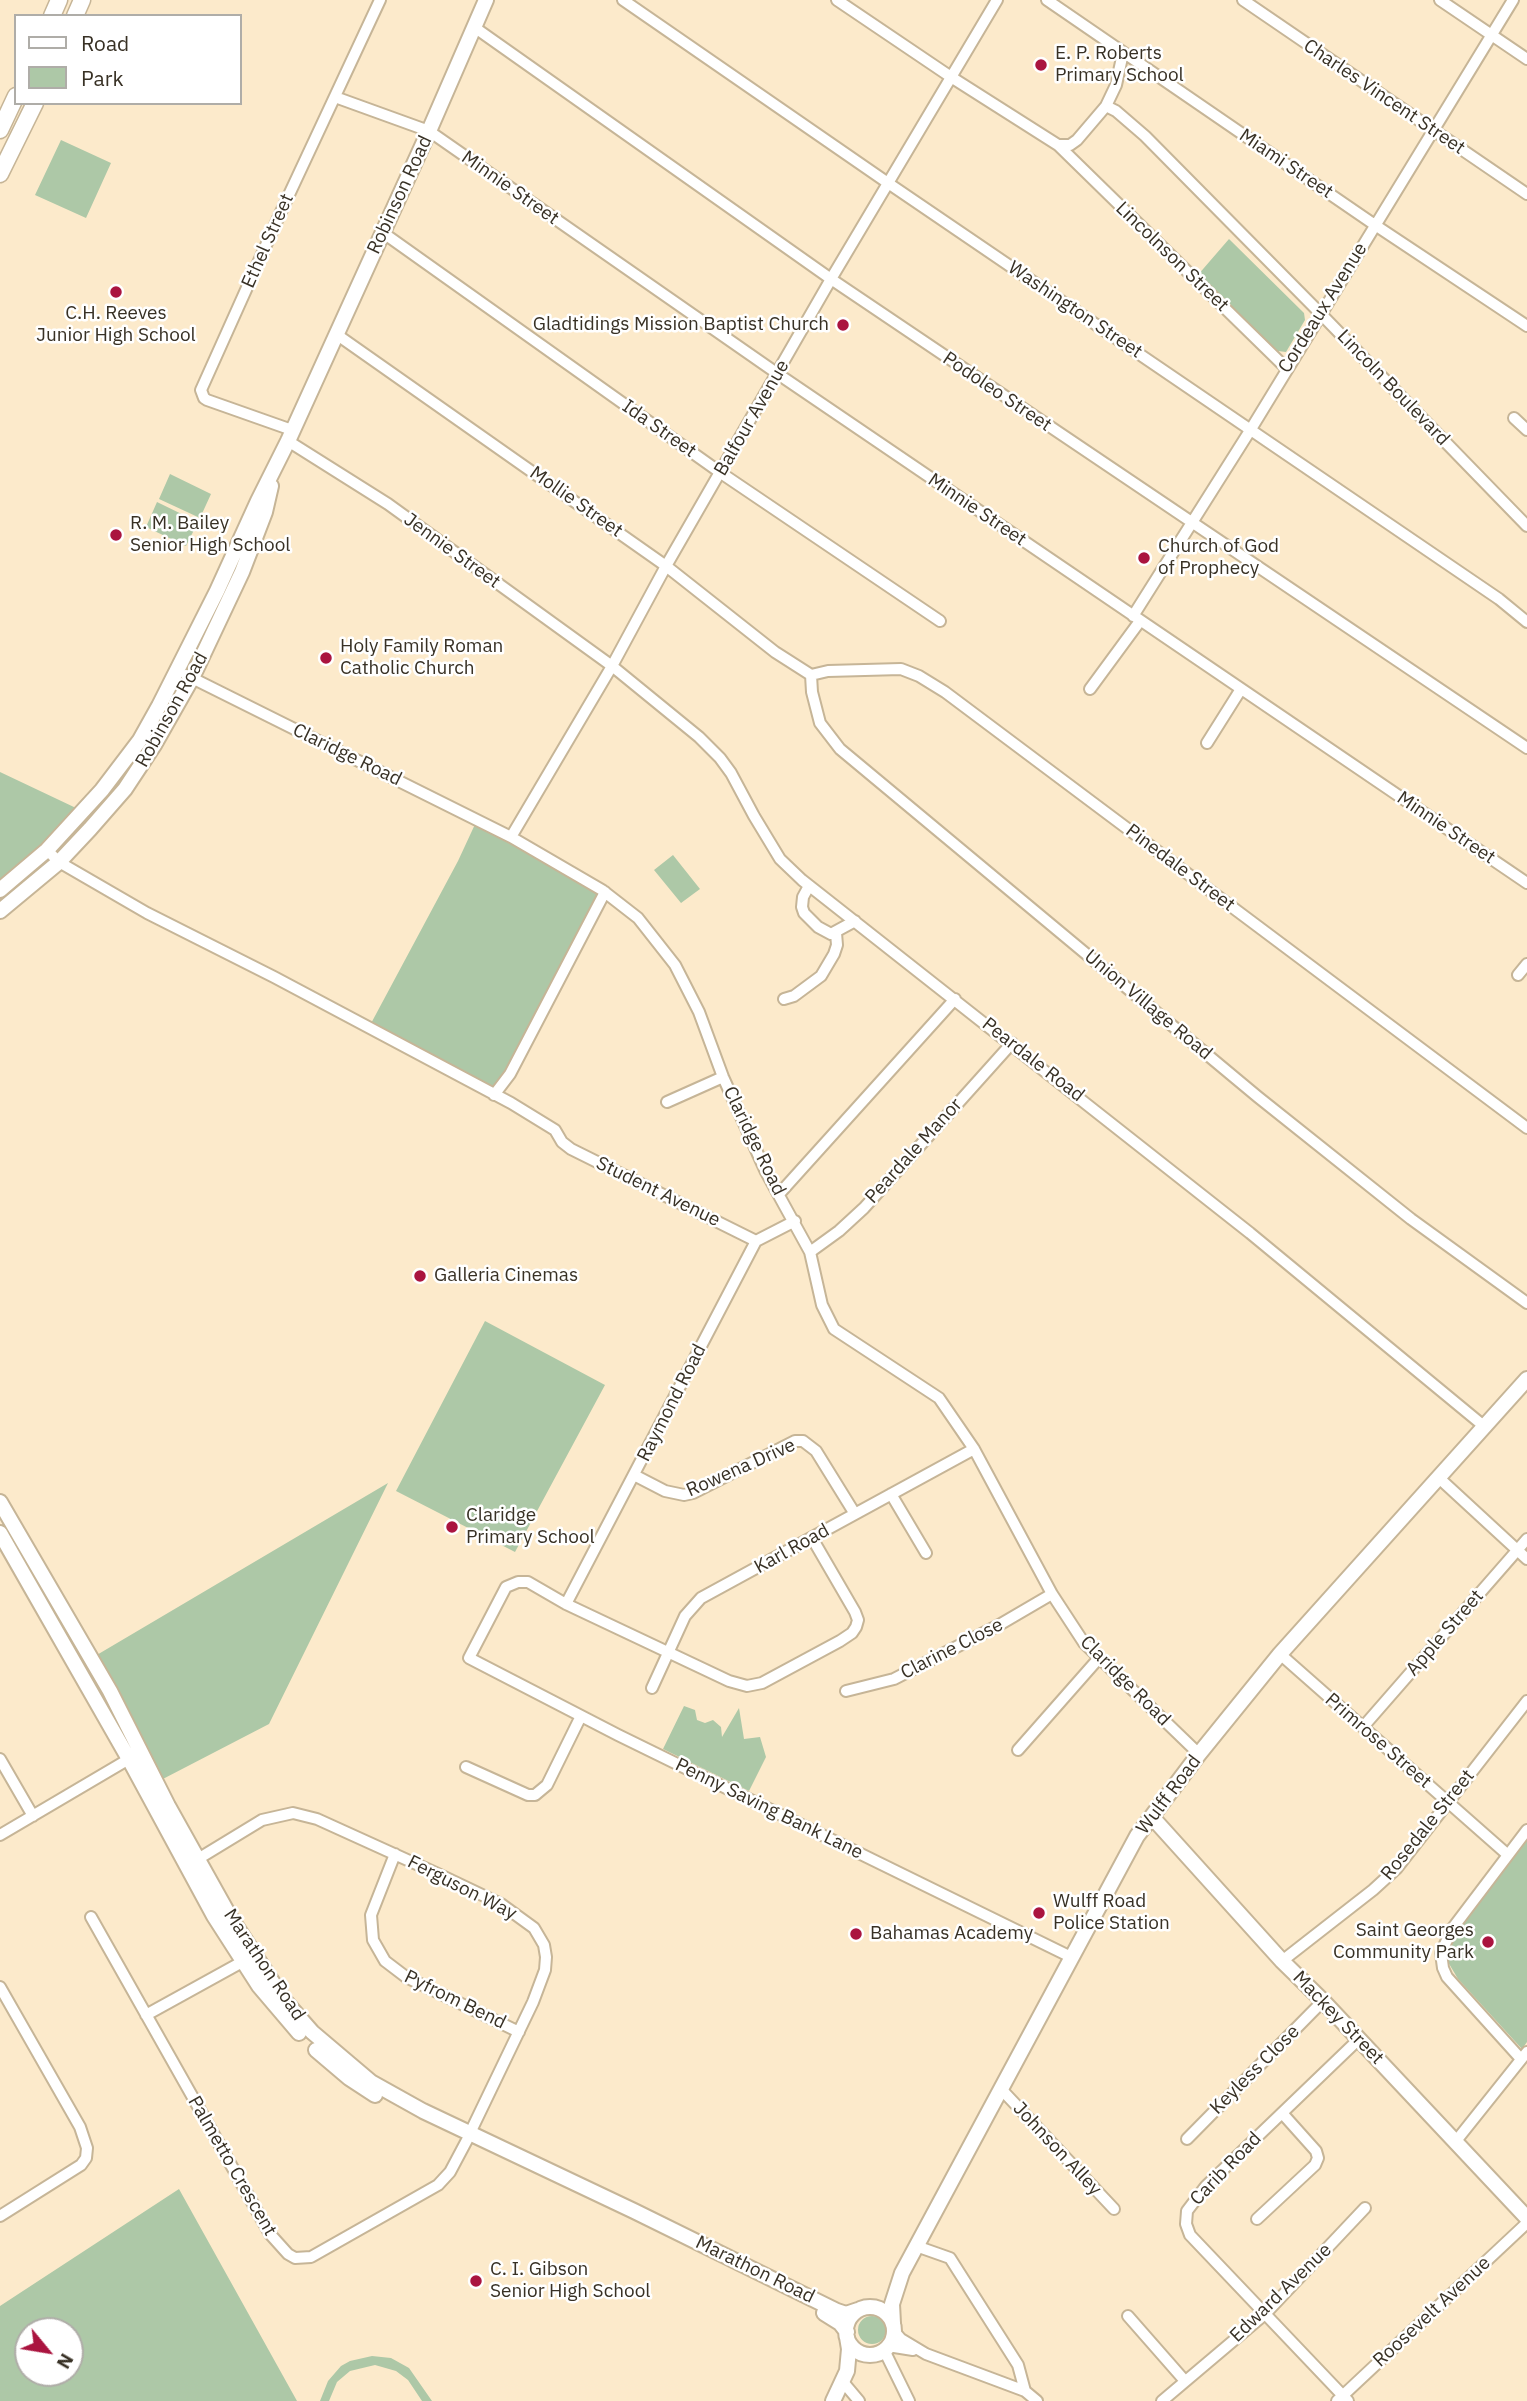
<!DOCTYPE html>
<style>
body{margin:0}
#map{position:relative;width:1527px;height:2401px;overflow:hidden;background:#fceacb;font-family:"IBM Plex Sans",sans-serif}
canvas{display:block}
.legend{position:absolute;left:14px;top:14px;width:228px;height:91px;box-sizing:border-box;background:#fff;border:2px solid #afada8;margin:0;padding:9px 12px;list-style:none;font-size:21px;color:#383125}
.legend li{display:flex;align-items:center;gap:14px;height:35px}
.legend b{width:35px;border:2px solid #afada8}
.north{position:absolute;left:14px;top:2317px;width:70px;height:70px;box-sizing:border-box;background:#fff;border:2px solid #afada8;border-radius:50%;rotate:120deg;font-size:19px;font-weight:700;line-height:28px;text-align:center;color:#383125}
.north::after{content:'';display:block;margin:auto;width:24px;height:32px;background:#aa143f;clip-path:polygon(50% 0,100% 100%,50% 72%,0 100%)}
</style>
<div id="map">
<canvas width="1527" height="2401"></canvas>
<ul class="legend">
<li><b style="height:9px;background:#fff"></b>Road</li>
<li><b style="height:19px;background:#adc8a7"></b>Park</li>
</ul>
<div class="north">N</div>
</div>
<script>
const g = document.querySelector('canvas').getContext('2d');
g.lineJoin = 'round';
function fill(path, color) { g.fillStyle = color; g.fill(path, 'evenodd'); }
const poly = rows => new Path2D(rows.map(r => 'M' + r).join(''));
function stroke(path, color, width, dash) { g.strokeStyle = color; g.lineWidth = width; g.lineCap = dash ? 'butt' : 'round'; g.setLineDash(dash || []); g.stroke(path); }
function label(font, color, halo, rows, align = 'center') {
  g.font = font + ' "IBM Plex Sans",sans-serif'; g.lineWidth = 5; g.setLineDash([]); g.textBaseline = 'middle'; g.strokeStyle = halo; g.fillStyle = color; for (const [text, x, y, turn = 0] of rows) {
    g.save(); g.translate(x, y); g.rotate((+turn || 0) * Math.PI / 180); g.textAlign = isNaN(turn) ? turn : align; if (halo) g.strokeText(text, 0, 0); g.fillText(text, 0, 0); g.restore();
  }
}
const green = poly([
 [61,140,111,163,86,218,35,195],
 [1229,239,1304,313,1305,320,1286,352,1278,351,1197,276],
 [170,474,211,494,200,518,159,499],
 [157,502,198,522,186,546,146,527],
 [0,772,76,808,24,864,0,881],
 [477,820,599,893,496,1088,368,1029,458,861],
 [673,855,700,889,681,903,654,870],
 [485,1321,605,1385,515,1552,396,1491],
 [388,1483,269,1724,159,1781,90,1659],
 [684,1706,695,1710,697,1720,705,1723,713,1720,721,1727,722,1737,739,1708,744,1739,760,1737,766,1757,749,1791,663,1749],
 [1527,1838,1527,2042,1522,2049,1458,1979,1448,1962,1447,1950,1456,1932],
 [179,2189,297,2401,0,2401,0,2306],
 [28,2331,70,2331,70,2373,28,2373],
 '858 2330a14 14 0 1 1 28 0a14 14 0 1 1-28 0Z',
 [372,2356,391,2358,409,2368,432,2401,422,2401,408,2380,396,2371,375,2365,350,2371,337,2382,329,2401,320,2401,328,2381,341,2366,350,2361]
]);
const minor = poly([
 [623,0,888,183,1499,599,1527,622],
 [837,0,951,77,1058,145,1070,145,1077,140,1106,106,1116,111,1145,136,1320,313,1527,526],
 [1047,0,1375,225,1527,326],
 [1243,0,1527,194],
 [1440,0,1527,59],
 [474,27,831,279,1527,748],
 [335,97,429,131,778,374,1527,883],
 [1106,106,1116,85,1123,53],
 [1058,145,1286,368],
 [382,232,721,473,940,621],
 [336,334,666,566,775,652,811,675],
 [1514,418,1527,430],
 [292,430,207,400,204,398,201,390,280,214,380,0],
 [288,441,388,504,612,666,699,737,720,758,731,773,754,816,780,859,802,880,1250,1233,1485,1427],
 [1133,616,1251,429,1513,0],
 [186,675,511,837,602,890,638,918,675,965,699,1012,723,1077,766,1172,810,1252,822,1305,834,1329,939,1398,974,1449,1052,1594,1084,1643,1199,1754],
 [811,675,812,692,820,723,840,749,1258,1097,1411,1219,1527,1303],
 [811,675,828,671,901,669,919,676,945,692,1527,1128],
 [1090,689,1140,621],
 [1207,743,1241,689],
 [511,837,612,666,666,566,831,279,997,0],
 [47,850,59,862,147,913,274,977,511,1103,555,1130,562,1142,571,1149,756,1241],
 [809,886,803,897,802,907,804,913,818,927,831,934,855,921],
 [1518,975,1527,964],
 [784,999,794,996,821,976,834,954,837,945,836,933],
 [494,1095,510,1074,605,892],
 [667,1102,723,1077],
 [780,1193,955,999],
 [810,1252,839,1231,864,1208,1012,1043],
 [634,1475,665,1491,684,1495,693,1493,795,1441,803,1441,816,1451,855,1514],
 [1439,1478,1527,1559],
 [891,1494,926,1553],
 [812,1538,855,1612,858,1620,856,1627,852,1633,840,1641,762,1683,747,1686,729,1681,566,1604,528,1582,518,1582,506,1587,469,1658,618,1735,1071,1957],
 [566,1604,756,1241,795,1221],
 [1280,1654,1508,1855],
 [652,1688,685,1616,701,1598,974,1449],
 [846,1691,894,1679,999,1625,1052,1594],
 [1363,1727,1527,1539],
 [1018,1750,1099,1658],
 [0,1759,33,1816],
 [466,1767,528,1795,535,1795,547,1785,581,1716],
 [0,1835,129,1759],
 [395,1854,371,1915,373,1940,385,1961,406,1977,519,2032],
 [193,1862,262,1820,293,1813,317,1819,436,1873,501,1904,534,1928,544,1945,546,1957,545,1970,533,2002,470,2133],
 [91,1917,270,2234,288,2254,295,2258,311,2257,438,2185,450,2172,467,2140],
 [1282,1961,1373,1890,1397,1868,1527,1701],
 [0,1987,80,2127,87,2148,86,2158,81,2165,0,2216],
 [146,2015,242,1962],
 [1521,2059,1447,1977,1443,1968,1441,1953,1452,1929,1527,1830],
 [1001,2089,1114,2209],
 [1187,2139,1323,2001],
 [1456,2141,1527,2052],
 [1257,2219,1315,2165,1318,2158,1316,2151,1282,2113],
 [916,2246,950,2258,1018,2365,1025,2391],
 [1128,2316,1185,2381],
 [894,2331,901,2339,926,2354,1025,2391,1037,2401],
 [888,2346,913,2350],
 [884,2350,909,2401],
 [843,2382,859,2401],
 [1162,2401,1265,2314,1365,2208],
 [1337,2401,1527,2223],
 [1348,2401,1190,2235,1186,2224,1187,2211,1206,2186,1359,2039]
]);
const major = poly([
 [0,890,47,850,102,790,140,740,159,706,217,591,258,501,288,441,429,131,486,0],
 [0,911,59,862,90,829,125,789,154,745,192,678,242,572,265,512,271,486],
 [0,1502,110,1691,168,1806,230,1917,284,2000,312,2032,371,2082,423,2111,634,2211,837,2311,846,2314,858,2310],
 [0,1533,129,1759,214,1916,259,1986,299,2033],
 [1152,1817,1282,1961,1323,2001,1527,2218],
 [316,2050,349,2078,375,2095],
 '846 2331a24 24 0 1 1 48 0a24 24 0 1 1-48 0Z',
 [824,2313,840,2323,847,2332],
 [893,2323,892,2304,902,2273,1137,1836,1199,1754,1280,1654,1527,1379],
 [833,2401,847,2371,849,2349,847,2337]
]);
const highway = poly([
 [52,16,59,0],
 [75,16,82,0],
 [0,130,16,96],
 [0,174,35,103]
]);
const markers = [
 [1041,65,7,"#aa143f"],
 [116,292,7,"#aa143f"],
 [843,325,7,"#aa143f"],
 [116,535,7,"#aa143f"],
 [1144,558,7,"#aa143f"],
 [326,658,7,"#aa143f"],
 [420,1276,7,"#aa143f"],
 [452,1527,7,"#aa143f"],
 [1039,1913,7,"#aa143f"],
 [856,1934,7,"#aa143f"],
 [1488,1942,7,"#aa143f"],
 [476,2281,7,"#aa143f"]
];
const poiNames = [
 ["E. P. Roberts",1055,54],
 ["Primary School",1055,76],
 ["C.H. Reeves",116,314,"center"],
 ["Junior High School",116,336,"center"],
 ["Gladtidings Mission Baptist Church",829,325,"right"],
 ["R. M. Bailey",130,524],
 ["Senior High School",130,546],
 ["Church of God",1158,547],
 ["of Prophecy",1158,569],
 ["Holy Family Roman",340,647],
 ["Catholic Church",340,669],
 ["Galleria Cinemas",434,1276],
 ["Claridge",466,1516],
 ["Primary School",466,1538],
 ["Wulff Road",1053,1902],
 ["Police Station",1053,1924],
 ["Saint Georges",1474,1931,"right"],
 ["Community Park",1474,1953,"right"],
 ["Bahamas Academy",870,1934],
 ["C. I. Gibson",490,2270],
 ["Senior High School",490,2292]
];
const streetNames = [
 ["Charles Vincent Street",1384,97,34],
 ["Miami Street",1286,164,34],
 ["Minnie Street",510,188,35],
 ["Robinson Road",400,195,-65],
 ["Ethel Street",268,241,-66],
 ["Lincolnson Street",1172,257,44],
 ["Cordeaux Avenue",1323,308,-58],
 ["Washington Street",1075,310,34],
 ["Lincoln Boulevard",1393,388,46],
 ["Podoleo Street",997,392,34],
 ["Balfour Avenue",752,418,-60],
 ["Ida Street",659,429,35],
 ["Mollie Street",576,502,35],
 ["Minnie Street",977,510,34],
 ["Jennie Street",452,551,36],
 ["Robinson Road",172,710,-61],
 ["Claridge Road",347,755,26],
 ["Minnie Street",1446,828,34],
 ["Pinedale Street",1180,868,37],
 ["Union Village Road",1148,1005,40],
 ["Peardale Road",1033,1060,38],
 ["Claridge Road",754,1141,64],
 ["Peardale Manor",914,1151,-48],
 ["Student Avenue",658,1192,26],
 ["Raymond Road",672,1403,-63],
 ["Rowena Drive",741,1468,-24],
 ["Karl Road",792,1549,-29],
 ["Apple Street",1445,1633,-49],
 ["Clarine Close",952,1649,-27],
 ["Claridge Road",1125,1681,45],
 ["Primrose Street",1378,1741,41],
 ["Wulff Road",1169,1795,-53],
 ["Penny Saving Bank Lane",769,1809,26],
 ["Rosedale Street",1428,1825,-51],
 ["Ferguson Way",462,1888,27],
 ["Marathon Road",264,1965,56],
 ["Pyfrom Bend",455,2000,26],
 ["Mackey Street",1338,2018,46],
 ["Keyless Close",1255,2070,-45],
 ["Johnson Alley",1057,2149,47],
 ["Palmetto Crescent",232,2166,60],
 ["Carib Road",1226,2169,-46],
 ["Marathon Road",755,2270,26],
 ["Edward Avenue",1281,2293,-44],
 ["Roosevelt Avenue",1432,2312,-43]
];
fill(green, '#adc8a7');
stroke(minor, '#c6b597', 14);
stroke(major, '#c6b597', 18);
stroke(highway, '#c6b597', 19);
stroke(minor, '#fff', 10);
stroke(major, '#fff', 14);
stroke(highway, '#fff', 16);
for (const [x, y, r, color] of markers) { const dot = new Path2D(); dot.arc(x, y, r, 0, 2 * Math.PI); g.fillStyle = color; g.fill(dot); stroke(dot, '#fff', 2.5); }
label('19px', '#383125', '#fff', poiNames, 'left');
label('19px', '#383125', '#fff', streetNames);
</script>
